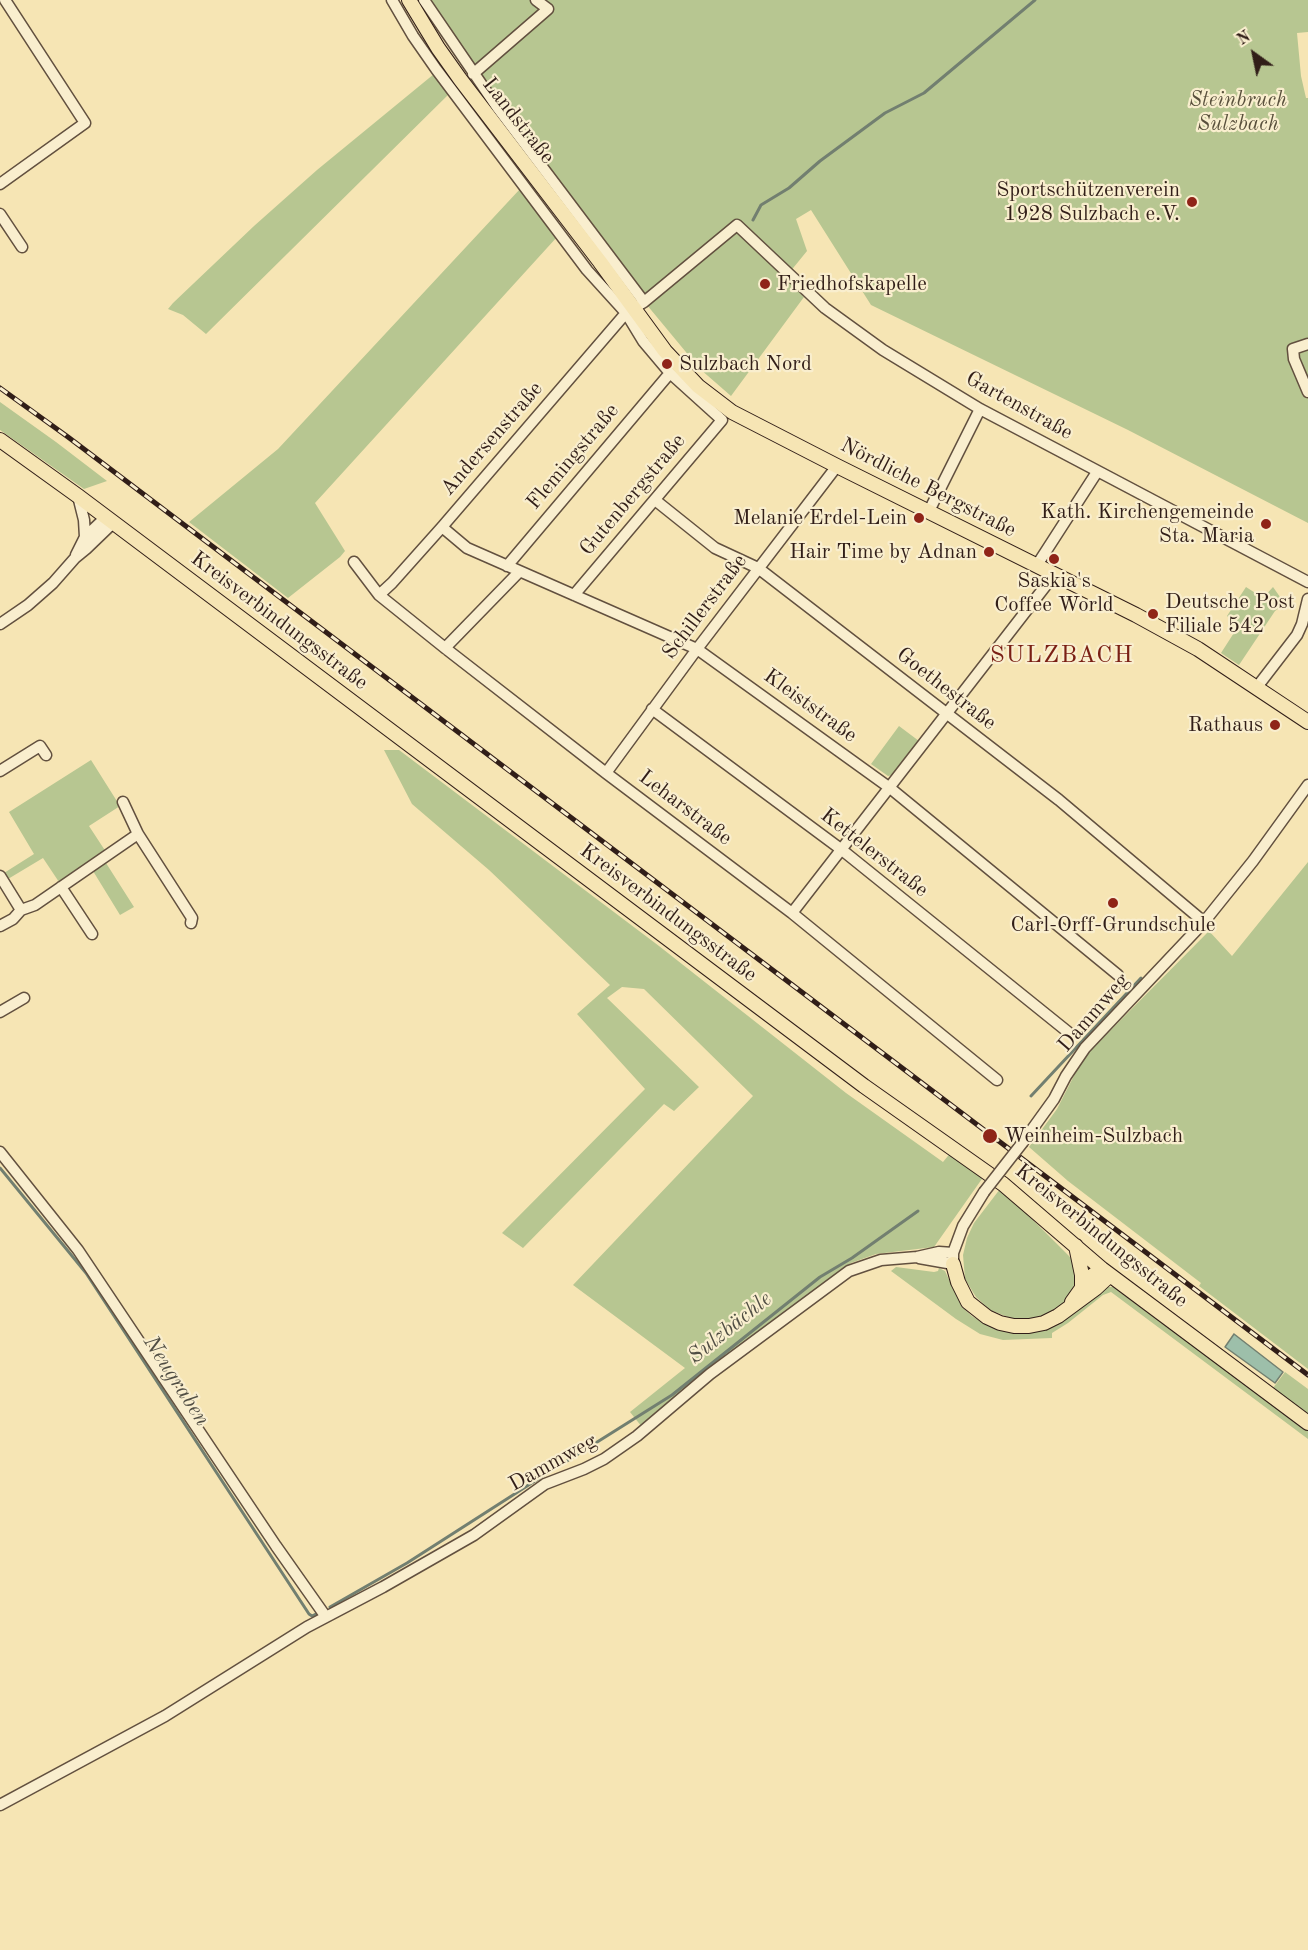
<!DOCTYPE html>
<meta charset="utf-8">
<style>
body{margin:0}
#map{position:relative;width:1308px;height:1950px;overflow:hidden;background:#f6e5b4;font-family:"Old Standard TT",serif}
canvas{display:block}
.north{position:absolute;left:1224px;top:24px;width:60px;height:60px;-webkit-text-stroke:4px #f9eece;paint-order:stroke;rotate:327deg;font-size:16px;font-weight:700;line-height:24px;text-align:center;color:#311e18}
.north::after{content:'';display:block;margin:auto;width:21px;height:27px;background:#311e18;clip-path:polygon(50% 0,100% 100%,50% 72%,0 100%)}
</style>
<div id="map">
<canvas width="1308" height="1950"></canvas>
<div class="north">N</div>
</div>
<script>
const g = document.querySelector('canvas').getContext('2d');
g.lineJoin = 'round';
function fill(path, color) { g.fillStyle = color; g.fill(path, 'evenodd'); }
const poly = rows => new Path2D(rows.map(r => 'M' + r).join(''));
function stroke(path, color, width, dash) { g.strokeStyle = color; g.lineWidth = width; g.lineCap = dash ? 'butt' : 'round'; g.setLineDash(dash || []); g.stroke(path); }
function label(font, color, halo, rows, align = 'center') {
  g.font = font + ' "Old Standard TT",serif'; g.lineWidth = 4.5; g.setLineDash([]); g.textBaseline = 'middle'; g.strokeStyle = halo; g.fillStyle = color; for (const [text, x, y, turn = 0] of rows) {
    g.save(); g.translate(x, y); g.rotate((+turn || 0) * Math.PI / 180); g.textAlign = isNaN(turn) ? turn : align; if (halo) g.strokeText(text, 0, 0); g.fillText(text, 0, 0); g.restore();
  }
}
const green = poly([
 [423,0,1308,0,1308,32,1297,33,1301,76,1306,98,1308,98,1308,523,1128,430,871,305,811,210,796,219,807,251,785,278,804,297,731,396,700,369,637,293,467,74],
 [434,74,450,93,206,334,183,315,168,309,173,303,254,226,317,170],
 [520,189,557,237,315,503,345,551,340,557,288,598,189,522,278,449],
 [0,402,56,442,107,481,84,489,0,430],
 [1246,587,1263,598,1273,587,1285,604,1275,611,1239,665,1221,653,1239,625,1227,616],
 [899,726,919,741,893,775,888,776,871,764],
 [384,750,399,750,659,946,846,1093,943,1162,952,1151,984,1176,934,1247,876,1254,851,1263,750,1339,642,1427,630,1412,685,1368,573,1285,753,1096,644,989,622,987,607,998,699,1087,674,1111,664,1104,523,1248,502,1233,645,1089,577,1014,610,985,489,870,412,804],
 [91,760,120,806,89,826,106,852,59,882,43,858,8,879,4,873,34,854,9,812],
 [1308,862,1308,1369,1199,1286,1201,1283,1068,1181,1029,1147,1057,1109,1083,1058,1209,931,1232,956],
 [106,863,134,907,120,915,93,871],
 [1000,1189,1019,1206,1073,1260,1077,1272,1073,1289,1068,1299,1061,1307,1050,1314,1038,1318,1013,1319,990,1310,976,1297,965,1279,963,1255,967,1238,974,1223],
 [896,1267,934,1272,938,1271,939,1268,945,1271,962,1307,972,1316,983,1323,997,1329,1053,1325,1065,1320,1100,1290,1106,1287,1113,1287,1308,1431,1308,1439,1111,1292,1103,1295,1068,1323,1052,1333,1052,1338,1003,1340,980,1334,956,1319,891,1271],
 [1285,1372,1308,1389,1308,1415,1273,1388]
]);
const water = poly([
 [1234,1334,1283,1372,1275,1383,1225,1347,1234,1334]
]);
const stream = poly([
 [753,220,761,205,789,188,820,161,885,113,924,93,1035,0],
 [1031,1096,1141,978],
 [0,1168,86,1273,309,1614,312,1616,316,1614],
 [559,1466,672,1395,820,1277,852,1258,918,1211],
 [330,1607,407,1563,552,1470]
]);
const minor = poly([
 [392,0,413,36,436,69,587,270,626,313,643,341,670,373,722,420,574,595],
 [424,0,497,107,644,302],
 [473,74,548,9,536,0],
 [0,184,85,123,5,0],
 [0,214,22,247],
 [1308,344,1293,349,1294,359,1308,392],
 [78,496,84,520,85,537],
 [655,500,715,548,758,568,1059,800,1204,922],
 [929,511,980,409],
 [442,527,467,548,697,649,890,788,1118,975],
 [76,555,85,537,106,517],
 [354,562,379,595,445,648,606,773,792,913,997,1080],
 [1037,565,1097,472],
 [507,566,670,373],
 [379,595,392,583,442,527,626,313,644,302,737,225,825,308,883,350,980,409,1308,582],
 [0,624,28,605,53,583,75,558,86,549,113,523],
 [445,648,519,572],
 [1257,687,1297,635,1302,624,1308,599],
 [652,709,842,850,1068,1032],
 [0,771,40,746,46,755],
 [606,773,697,649,837,466],
 [123,802,138,834,192,918,191,923],
 [0,876,21,910],
 [61,887,92,934],
 [792,913,1054,575],
 [0,926,13,919,21,910,35,905,138,834],
 [0,1012,24,998],
 [1023,1142,1054,1099,1066,1076,1085,1048,1204,922,1253,861,1308,785],
 [0,1152,78,1250,276,1546,326,1617],
 [919,1258,953,1264,953,1253,963,1226,984,1192],
 [0,1805,165,1716,307,1627,383,1587,474,1535,545,1484,584,1469,604,1459,637,1436,710,1374,849,1271,881,1260,917,1257,939,1252,953,1253]
]);
const major = poly([
 [409,0,438,48,460,79,600,262,665,351,698,386,732,412,837,466,1136,615,1198,649,1308,722],
 [0,440,78,496,864,1086,1003,1184,1102,1269,1308,1423],
 [1076,1246,1082,1275,1082,1286],
 [953,1264,958,1282,968,1302,987,1317,1000,1323,1014,1326,1029,1326,1044,1323,1058,1316,1096,1288,1110,1275],
 [1072,1302,1089,1278,1102,1269]
]);
const rail = poly([
 [0,388,68,437,1308,1375]
]);
const minorBridge = poly([
 [984,1192,1023,1142]
]);
const markers = [
 [1192,202,6,"#8f2418"],
 [765,284,6,"#8f2418"],
 [667,364,6,"#8f2418"],
 [919,518,6,"#8f2418"],
 [1266,524,6,"#8f2418"],
 [989,552,6,"#8f2418"],
 [1054,559,6,"#8f2418"],
 [1153,614,6,"#8f2418"],
 [1275,725,6,"#8f2418"],
 [1113,903,6,"#8f2418"],
 [990,1136,8,"#8f2418"]
];
const parkNames = [
 ["Steinbruch",1238,100],
 ["Sulzbach",1238,124]
];
const streetNames = [
 ["Landstraße",518,121,52],
 ["Gartenstraße",1019,406,29],
 ["Andersenstraße",492,439,-49],
 ["Flemingstraße",573,457,-50],
 ["Nördliche Bergstraße",928,488,27],
 ["Gutenbergstraße",633,495,-50],
 ["Schillerstraße",705,607,-53],
 ["Kreisverbindungsstraße",279,621,37],
 ["Goethestraße",946,689,38],
 ["Kleiststraße",810,706,36],
 ["Leharstraße",685,808,37],
 ["Kettelerstraße",874,853,38],
 ["Kreisverbindungsstraße",668,913,37],
 ["Dammweg",1094,1013,-49],
 ["Kreisverbindungsstraße",1101,1236,39],
 ["Dammweg",553,1463,-29]
];
const poiNames = [
 ["Sportschützenverein",1180,190],
 ["1928 Sulzbach e.V.",1180,214],
 ["Friedhofskapelle",777,284,"left"],
 ["Sulzbach Nord",679,364,"left"],
 ["Kath. Kirchengemeinde",1254,512],
 ["Sta. Maria",1254,536],
 ["Melanie Erdel-Lein",907,518],
 ["Hair Time by Adnan",977,552],
 ["Saskia's",1054,581,"center"],
 ["Coffee World",1054,605,"center"],
 ["Deutsche Post",1165,602,"left"],
 ["Filiale 542",1165,626,"left"],
 ["Rathaus",1263,725],
 ["Carl-Orff-Grundschule",1113,925,"center"],
 ["Weinheim-Sulzbach",1004,1136,"left"]
];
const waterNames = [
 ["Sulzbächle",730,1328,-39],
 ["Neugraben",176,1381,57]
];
const quarterNames = [
 ["SULZBACH",1062,656]
];
fill(green, '#b7c691');
fill(water, '#9dbfaa');
stroke(water, '#727f70', 1.5);
stroke(stream, '#727f70', 3);
stroke(minor, '#62503f', 13);
stroke(major, '#311e18', 16);
stroke(minor, '#f9eece', 10);
stroke(major, '#f6e5b4', 14);
stroke(rail, '#311e18', 5);
stroke(rail, '#f9eece', 3, [9]);
stroke(minorBridge, '#62503f', 13, []);
stroke(minorBridge, '#f9eece', 10);
for (const [x, y, r, color] of markers) { const dot = new Path2D(); dot.arc(x, y, r, 0, 2 * Math.PI); g.fillStyle = color; g.fill(dot); stroke(dot, '#f9eece', 2); }
label('italic 21px', '#59503c', '#f9eece', parkNames);
label('21px', '#311e18', '#f9eece', streetNames);
label('21px', '#311e18', '#f9eece', poiNames, 'right');
label('italic 22px', '#514e44', '#f9eece', waterNames);
g.letterSpacing = '1.5px';
label('24px', '#7a1f14', '#f9eece', quarterNames);
g.letterSpacing = '0px';
</script>
